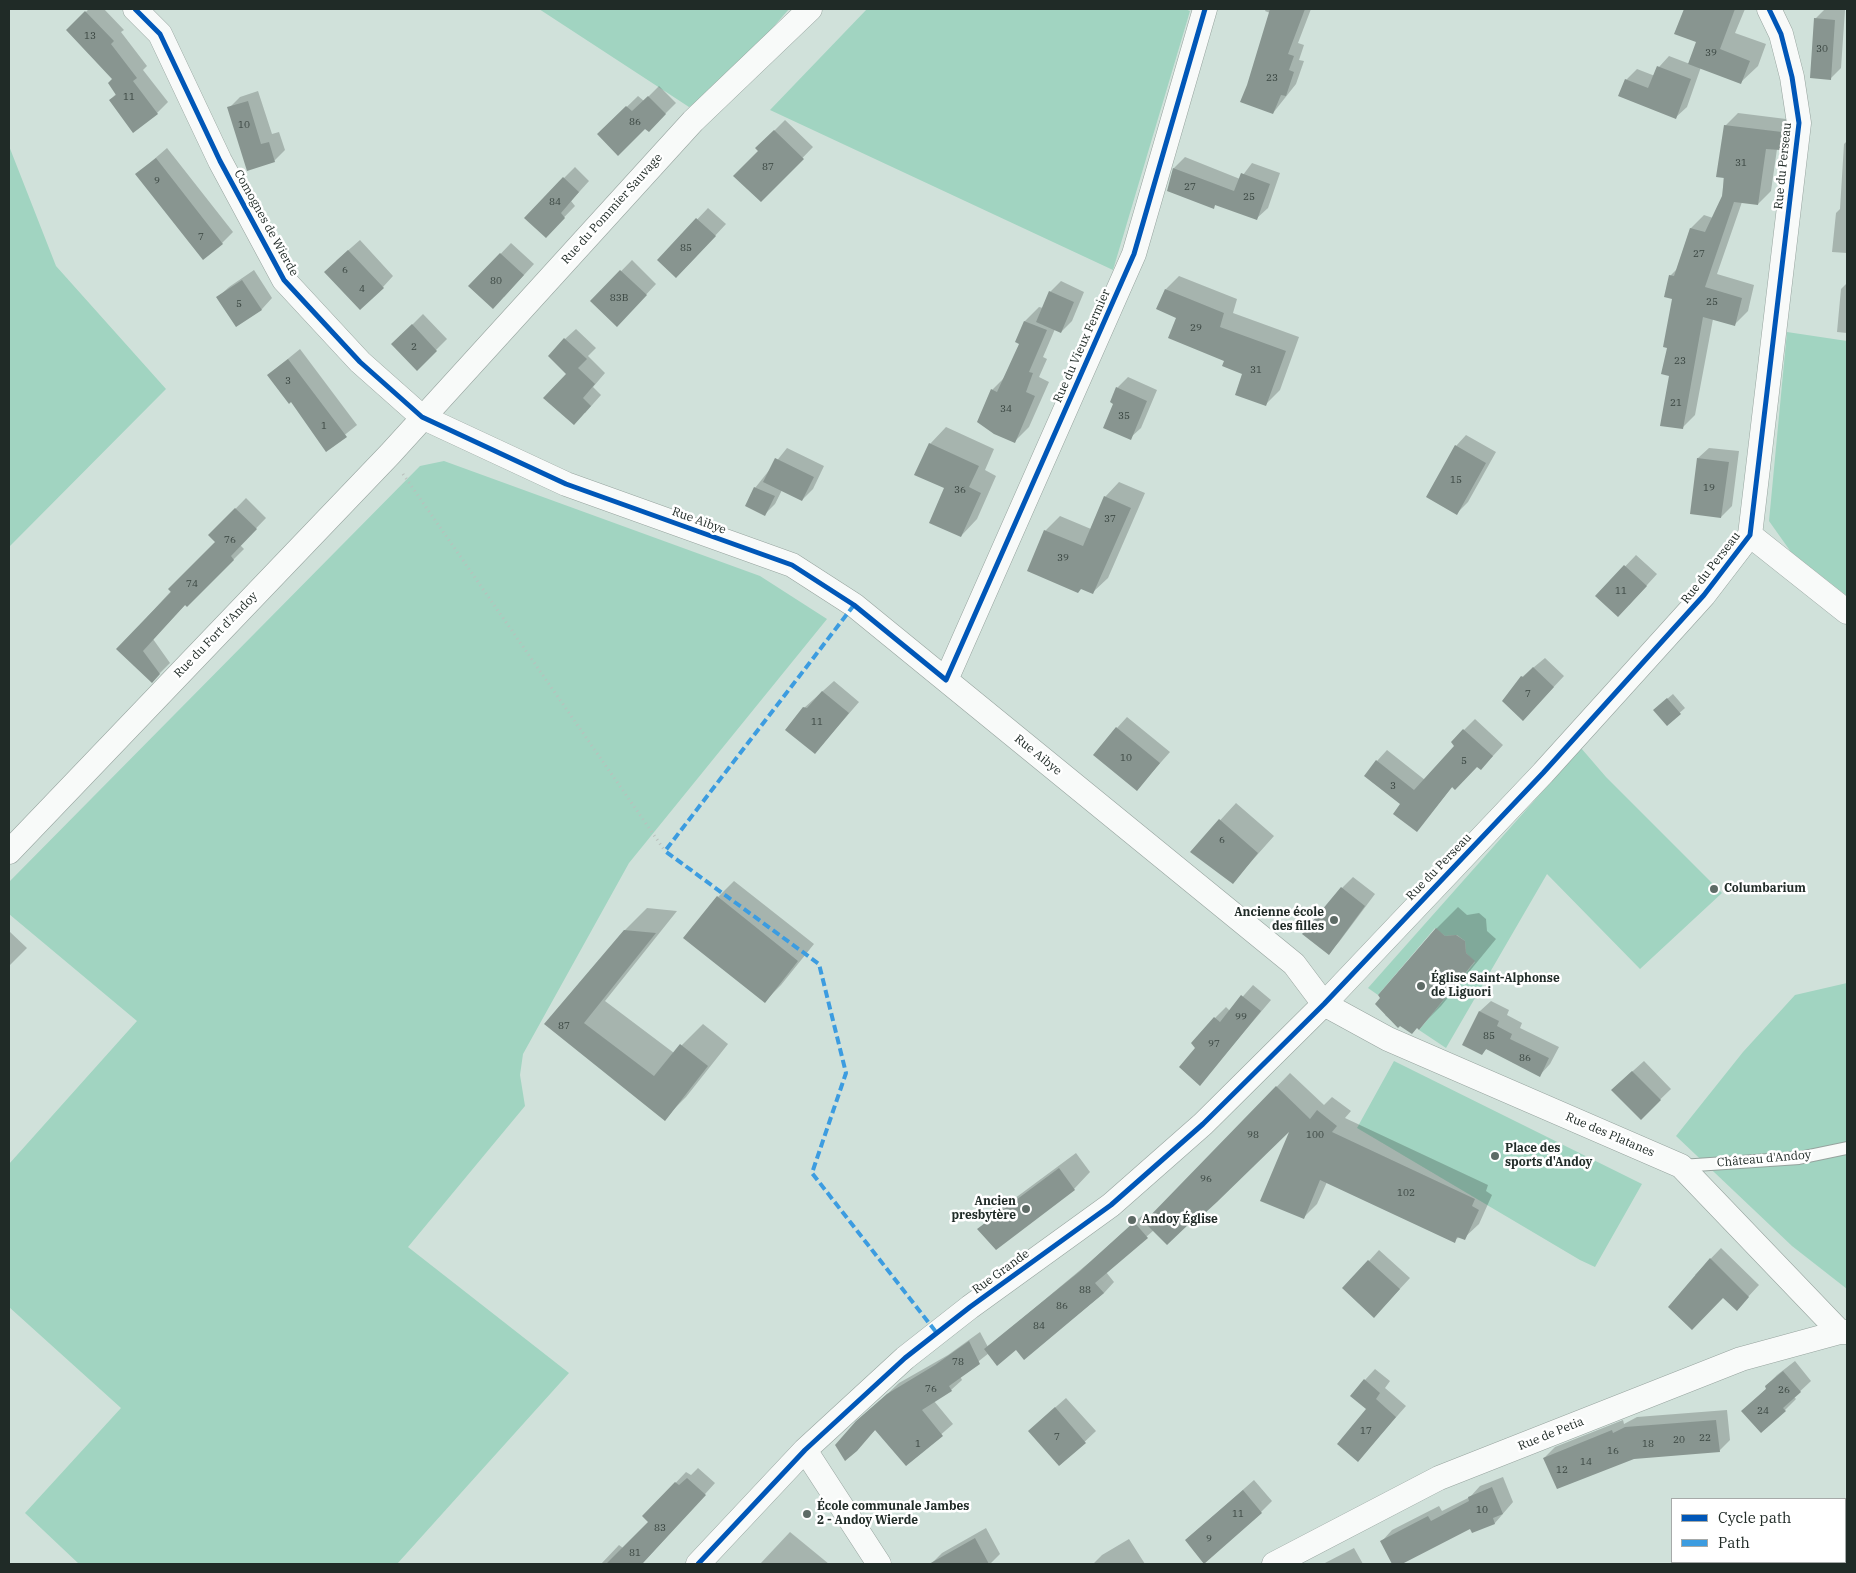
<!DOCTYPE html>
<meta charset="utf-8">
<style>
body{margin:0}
#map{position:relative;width:1856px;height:1573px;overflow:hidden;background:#d0e1da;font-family:"IBM Plex Serif",serif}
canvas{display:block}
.frame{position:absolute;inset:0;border:10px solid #202b27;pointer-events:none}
.legend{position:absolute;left:1671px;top:1498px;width:175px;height:65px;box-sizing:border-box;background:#fff;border:1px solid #a6aaa9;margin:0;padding:6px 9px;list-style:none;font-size:15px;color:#202b27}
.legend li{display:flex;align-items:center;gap:10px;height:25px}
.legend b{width:25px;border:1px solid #a6aaa9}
</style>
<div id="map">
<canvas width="1856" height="1573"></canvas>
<div class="frame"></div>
<ul class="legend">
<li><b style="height:6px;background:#0057b8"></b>Cycle path</li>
<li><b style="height:6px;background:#3c9ce0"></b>Path</li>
</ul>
</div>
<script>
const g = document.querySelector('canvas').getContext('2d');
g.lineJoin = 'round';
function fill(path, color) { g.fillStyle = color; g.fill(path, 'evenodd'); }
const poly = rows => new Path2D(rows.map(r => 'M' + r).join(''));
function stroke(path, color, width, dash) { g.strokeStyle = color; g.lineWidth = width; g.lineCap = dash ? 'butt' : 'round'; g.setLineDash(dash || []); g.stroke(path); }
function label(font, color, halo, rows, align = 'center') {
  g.font = font + ' "IBM Plex Serif",serif'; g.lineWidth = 5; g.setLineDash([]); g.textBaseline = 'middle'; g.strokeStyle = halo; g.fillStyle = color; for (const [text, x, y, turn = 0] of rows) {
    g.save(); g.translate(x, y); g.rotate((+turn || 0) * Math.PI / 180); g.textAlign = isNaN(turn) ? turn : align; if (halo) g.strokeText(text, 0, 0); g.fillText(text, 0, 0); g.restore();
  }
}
const green = poly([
 [539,9,789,9,722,86,689,107],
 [867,9,1185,9,1190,11,1113,270,770,110],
 [9,146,56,266,166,389,9,547],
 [1787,332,1847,341,1847,596,1791,552,1769,521],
 [444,461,760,576,827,619,629,863,523,1054,520,1075,525,1106,408,1247,569,1373,397,1564,79,1564,25,1513,121,1408,9,1307,9,1164,137,1021,9,914,9,882,420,466],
 [1581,748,1606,777,1722,893,1640,969,1547,874,1446,1048,1419,1030,1475,962,1466,953,1465,941,1457,935,1445,936,1435,928,1378,995,1368,988],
 [1847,983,1847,1289,1792,1246,1676,1136,1743,1052,1795,995],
 [1394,1061,1642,1184,1595,1267,1580,1260,1357,1128]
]);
const shadow = poly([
 [89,9,104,9,124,30,121,32,147,66,143,70,168,102,157,113,110,100,117,93,114,79,67,30],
 [1266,9,1311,9,1298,43,1304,45,1299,60,1304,61,1296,84,1273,113,1270,13,1265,11],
 [1685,9,1745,9,1735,33,1766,44,1758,66,1741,82,1701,67,1687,107,1676,117,1626,80,1637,69,1655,76,1659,67,1669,56,1690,64,1698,41,1676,33],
 [1825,9,1845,10,1841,68,1830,79,1815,19],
 [659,86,676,103,649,130,645,127,599,134,638,96,644,101],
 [258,91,272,134,279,132,285,150,274,161,229,108,240,97],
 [1738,113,1794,120,1792,136,1777,149,1771,191,1758,204,1742,202,1717,274,1754,285,1748,311,1735,324,1713,319,1695,415,1682,428,1670,375,1669,347,1673,298,1670,276,1678,268,1691,228,1704,215,1713,218,1723,196,1725,126],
 [785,120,813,147,761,201,759,151,757,148],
 [1847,141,1847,253,1832,252,1836,213,1840,209,1844,144],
 [167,148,233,232,222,243,137,174],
 [1185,157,1240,179,1252,163,1280,173,1268,208,1257,218,1216,204,1213,207,1168,190,1174,168],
 [575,167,589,181,571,201,575,206,546,236,564,178],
 [708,208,726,224,687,266,659,260],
 [360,240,393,276,383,287,336,261],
 [511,243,534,264,504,297,470,286],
 [632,260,656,284,628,314,592,301],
 [254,270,272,298,262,309,236,325,218,297,229,287],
 [1179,276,1237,299,1233,313,1299,337,1280,390,1266,404,1244,373,1177,317,1166,289],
 [1061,281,1084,292,1072,321,1061,332,1055,329,1043,357,1047,359,1039,377,1049,382,1029,427,1015,441,979,422,992,390,1006,376,1021,343,1016,341,1025,321,1039,307,1043,308,1050,292],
 [1847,283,1847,333,1837,332,1841,289],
 [423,314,447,339,417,369,393,344],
 [576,329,596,348,588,356,605,373,593,387,601,395,585,413,568,374,565,339],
 [300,349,357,425,326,450,291,400,268,375],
 [1128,377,1157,390,1141,428,1130,438,1117,388],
 [946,427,994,449,985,470,996,476,977,519,961,536,930,444],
 [1466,435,1496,452,1468,502,1457,513,1456,446],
 [787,448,824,466,813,489,802,500,782,490,775,504,764,515,755,488],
 [1709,448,1739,451,1732,506,1721,517,1698,458],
 [1119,482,1145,493,1108,578,1093,592,1045,531,1060,516,1091,529,1105,497],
 [246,498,266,518,240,545,244,549,187,606,186,604,153,639,170,663,152,681,118,649,216,542,210,535],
 [1636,555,1657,574,1629,605,1597,596],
 [1545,658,1564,676,1534,708,1522,677],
 [834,681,859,702,815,753,804,708],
 [1673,694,1685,708,1667,724,1660,705],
 [1127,717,1170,752,1147,778,1117,728],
 [1475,719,1503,745,1492,757,1477,765,1453,786,1417,830,1377,761,1387,750,1425,780,1456,746,1452,742],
 [1236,803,1274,836,1233,882,1192,851],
 [1353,877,1375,894,1339,942,1329,953,1342,888],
 [734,881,814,944,781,985,764,1002,718,897],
 [1458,907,1467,915,1479,913,1486,919,1487,931,1496,939,1441,1006,1419,1028,1400,1024,1398,1026,1385,1015,1436,929],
 [647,908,677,911,605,1001,674,1053,703,1024,728,1044,686,1097,664,1119,545,1024,625,930],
 [9,931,27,948,9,966],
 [1253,985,1271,1000,1200,1084,1197,1047,1215,1018,1226,1007,1230,1011],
 [1491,1001,1509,1010,1507,1015,1522,1023,1520,1028,1559,1047,1550,1064,1540,1075,1487,1048,1482,1054,1464,1044,1480,1011],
 [1644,1061,1671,1089,1641,1118,1624,1079],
 [1290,1073,1324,1105,1332,1097,1351,1111,1345,1118,1488,1185,1486,1191,1492,1195,1479,1224,1464,1238,1459,1237,1454,1241,1327,1182,1317,1204,1303,1218,1292,1126,1190,1221,1154,1230,1106,1272,1114,1282,1104,1293,1024,1358,1016,1349,989,1353,960,1376,962,1380,951,1390,934,1401,953,1424,906,1465,876,1429,856,1450,869,1411,899,1383,948,1355,980,1332,988,1347,1091,1261,1146,1212,1150,1218],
 [1076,1153,1090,1172,1074,1189,979,1229,995,1213],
 [1721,1248,1759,1285,1747,1298,1695,1275],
 [1379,1250,1410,1278,1385,1305,1369,1261],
 [1795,1361,1811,1381,1794,1397,1796,1399,1785,1410,1743,1411,1767,1388,1766,1386,1777,1375],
 [1375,1369,1390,1381,1385,1388,1406,1406,1368,1449,1365,1380],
 [1066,1398,1096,1431,1060,1465,1041,1420],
 [1727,1410,1730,1440,1719,1451,1544,1458,1555,1447,1623,1420,1624,1424,1637,1417],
 [698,1468,715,1483,642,1564,601,1564,619,1545,623,1548,650,1522,644,1516,686,1472,691,1475],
 [1503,1477,1513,1502,1495,1523,1473,1532,1471,1527,1400,1564,1394,1564,1382,1541,1392,1530,1439,1506,1442,1511,1470,1497,1480,1486],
 [1254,1480,1272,1501,1261,1512,1186,1540],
 [986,1528,1000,1554,990,1564,931,1564,942,1553],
 [790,1532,829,1564,760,1564],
 [1129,1539,1145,1564,1093,1564,1102,1555],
 [1354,1548,1363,1564,1323,1564]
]);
const building = poly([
 [1270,9,1305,9,1288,54,1294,56,1289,70,1294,72,1286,96,1281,95,1273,114,1240,102,1247,85],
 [1684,9,1735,9,1720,49,1750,61,1741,84,1688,64,1696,42,1674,34],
 [85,11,114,41,111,44,137,78,133,81,158,114,133,133,109,100,116,95,108,83,112,79,66,30],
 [1814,18,1835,20,1831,80,1810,78],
 [1657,66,1691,79,1676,119,1618,96,1625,79,1648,88],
 [648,96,666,114,649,132,645,129,618,156,597,134,626,106,632,111],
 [248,101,261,144,269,142,275,162,247,171,227,107],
 [1724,125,1782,132,1780,150,1766,149,1758,205,1734,202,1705,287,1742,298,1735,326,1703,317,1683,429,1660,426,1669,376,1661,374,1667,348,1663,347,1672,299,1664,297,1669,275,1674,276,1690,228,1705,232,1722,196,1724,178,1716,177],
 [774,130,804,159,761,202,733,176,758,151,755,148],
 [156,158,223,244,203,260,135,174],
 [1173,168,1234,191,1241,173,1270,184,1257,220,1215,205,1214,209,1167,191],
 [563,177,579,192,561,213,565,218,546,238,524,218],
 [696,218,716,236,676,278,657,260],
 [348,250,384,288,360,310,324,272],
 [500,253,524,275,493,309,468,286],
 [620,270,647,295,617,327,590,301],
 [242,280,262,310,236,327,216,297],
 [1165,289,1224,313,1220,327,1286,351,1266,406,1235,395,1242,374,1222,366,1224,361,1168,338,1176,318,1156,309],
 [1049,291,1074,302,1061,333,1036,322],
 [1024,321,1047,330,1029,372,1033,373,1026,392,1035,396,1015,443,994,434,977,422,991,389,997,392,1019,344,1015,342],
 [412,324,437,351,417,371,391,344],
 [564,338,587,359,578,368,595,384,583,398,591,406,574,425,543,398,566,374,548,356],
 [288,359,347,437,326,452,291,402,289,404,267,375],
 [1116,387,1147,401,1131,440,1103,428,1113,404,1110,402],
 [929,443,979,466,969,487,981,493,961,537,929,523,944,488,914,475],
 [1455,445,1486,463,1457,515,1426,497],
 [775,458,814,477,802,501,763,482],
 [1697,458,1729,462,1721,518,1690,514],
 [754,487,775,496,765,516,745,506],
 [1104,496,1131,508,1093,594,1081,589,1078,593,1027,571,1044,530,1083,546],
 [235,508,257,529,231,556,234,560,187,607,185,605,143,651,160,674,152,683,116,649,171,592,168,589,215,542,208,535],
 [1624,565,1647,586,1618,617,1595,596],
 [1533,667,1554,687,1523,721,1502,701,1521,676,1523,677],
 [822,691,849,713,815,754,785,730,803,707,807,708],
 [1667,698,1681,714,1667,726,1653,710],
 [1116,727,1160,763,1137,791,1093,755],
 [1463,729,1493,756,1481,770,1477,767,1455,790,1452,787,1417,832,1393,814,1400,804,1364,776,1376,760,1414,790,1454,746,1451,742],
 [1219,819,1258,853,1233,884,1190,852],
 [1341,887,1365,906,1329,955,1302,934],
 [717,896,798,961,765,1003,683,938],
 [1436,928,1445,936,1456,935,1465,941,1466,953,1475,961,1419,1030,1417,1028,1412,1034,1400,1026,1398,1028,1375,1004,1380,998,1378,995],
 [624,930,656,933,584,1023,654,1076,680,1044,708,1066,665,1121,544,1024],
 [1241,995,1261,1011,1200,1086,1179,1067,1195,1048,1191,1043,1214,1017,1220,1022],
 [1479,1011,1499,1021,1497,1026,1512,1034,1510,1039,1549,1058,1540,1077,1486,1049,1482,1055,1462,1045],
 [1632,1071,1661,1100,1641,1120,1611,1090],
 [1276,1086,1310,1119,1317,1110,1337,1126,1332,1132,1475,1199,1472,1206,1479,1210,1465,1240,1457,1237,1455,1243,1320,1180,1304,1219,1260,1201,1289,1132,1217,1202,1192,1225,1190,1223,1167,1245,1144,1222],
 [1059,1168,1075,1190,996,1250,977,1229],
 [1134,1222,1148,1238,1095,1283,1104,1293,1024,1360,1016,1350,997,1366,984,1349,1079,1272],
 [1710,1258,1749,1297,1737,1311,1723,1298,1692,1330,1668,1307],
 [1368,1260,1400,1289,1374,1318,1342,1288],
 [969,1341,980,1364,949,1386,952,1391,922,1410,943,1436,906,1466,875,1430,857,1451,845,1461,835,1445,856,1421,887,1394,935,1365],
 [1783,1371,1801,1392,1783,1408,1786,1411,1761,1433,1741,1411,1766,1389,1765,1386],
 [1364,1379,1380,1393,1376,1399,1396,1417,1358,1462,1337,1444,1366,1409,1350,1396],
 [1055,1407,1086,1443,1059,1466,1028,1431],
 [1716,1420,1720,1452,1634,1459,1557,1489,1543,1458,1612,1430,1613,1433,1625,1427],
 [687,1478,706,1495,642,1564,606,1564,648,1522,642,1516,675,1482,679,1485],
 [1492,1487,1503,1514,1493,1518,1495,1524,1472,1533,1470,1529,1402,1564,1392,1564,1380,1541,1428,1516,1431,1521,1469,1501,1468,1497],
 [1243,1490,1262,1513,1204,1564,1185,1540],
 [975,1538,989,1564,929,1564]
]);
const path = poly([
 [403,474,665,851]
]);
const lane = poly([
 [1681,1166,1799,1158,1847,1148]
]);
const street = poly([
 [135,9,160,34,220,161,284,280,360,362,422,417,566,484,792,565,854,605,1294,964,1324,1004,1388,1039,1681,1166,1840,1332,1847,1332],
 [1750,535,1847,612],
 [946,680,1134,254,1205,9],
 [9,852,390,454,693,121,810,9],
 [805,1450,879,1564],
 [698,1564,805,1450,905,1358,970,1307,1111,1205,1203,1124,1324,1004,1543,773,1704,595,1750,535,1799,123,1792,77,1781,34,1769,9],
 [1274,1564,1439,1478,1741,1359,1840,1332]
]);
const quiet = poly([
 [854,605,665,851,819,964,846,1073,812,1173,936,1332]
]);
const cycleway = poly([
 [135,9,160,34,220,161,284,280,360,362,422,417,566,484,792,565,854,605,946,680,1134,254,1205,9],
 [698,1564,805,1450,905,1358,970,1307,1111,1205,1203,1124,1324,1004,1543,773,1704,595,1750,535,1799,123,1792,77,1781,34,1769,9]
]);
const markers = [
 [1714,889,5,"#5e6b66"],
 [1334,920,5,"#5e6b66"],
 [1421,986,5,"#5e6b66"],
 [1495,1156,5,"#5e6b66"],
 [1026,1209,5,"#5e6b66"],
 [1132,1220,5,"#5e6b66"],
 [807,1514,5,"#5e6b66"]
];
const numberNames = [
 ["13",90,36],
 ["30",1822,49],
 ["39",1711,53],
 ["23",1272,78],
 ["11",129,97],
 ["86",635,122],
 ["10",244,125],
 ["31",1741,163],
 ["87",768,167],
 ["9",157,181],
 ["27",1190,187],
 ["25",1249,197],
 ["84",555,202],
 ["7",201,237],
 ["85",686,248],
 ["27",1699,254],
 ["6",345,270],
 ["80",496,281],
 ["4",362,289],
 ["83B",619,298],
 ["25",1712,302],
 ["5",239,304],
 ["29",1196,328],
 ["2",414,347],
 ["23",1680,361],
 ["31",1256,370],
 ["3",288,381],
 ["21",1676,403],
 ["34",1006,409],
 ["35",1124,416],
 ["1",324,426],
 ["15",1456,480],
 ["19",1709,488],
 ["36",960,490],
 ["37",1110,519],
 ["76",230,540],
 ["39",1063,558],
 ["74",192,584],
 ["11",1621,591],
 ["7",1528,694],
 ["11",817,722],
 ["10",1126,758],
 ["5",1464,761],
 ["3",1393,786],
 ["6",1222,840],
 ["99",1241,1017],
 ["87",564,1026],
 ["85",1489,1036],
 ["97",1214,1044],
 ["86",1525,1058],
 ["98",1253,1135],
 ["100",1315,1135],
 ["96",1206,1179],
 ["102",1406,1193],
 ["88",1085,1290],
 ["86",1062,1306],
 ["84",1039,1326],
 ["78",958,1362],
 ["76",931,1389],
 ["26",1784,1390],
 ["24",1763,1411],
 ["17",1366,1431],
 ["7",1057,1437],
 ["22",1705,1438],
 ["20",1679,1440],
 ["1",918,1444],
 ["18",1648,1444],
 ["16",1613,1451],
 ["14",1586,1462],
 ["12",1562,1470],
 ["10",1482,1510],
 ["11",1238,1514],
 ["83",660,1528],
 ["9",1209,1539],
 ["81",635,1553]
];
const streetNames = [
 ["Rue du Perseau",1783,166,-84],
 ["Rue du Pommier Sauvage",612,209,-48],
 ["Comognes de Wierde",266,223,61],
 ["Rue du Vieux Fermier",1082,346,-66],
 ["Rue Aibye",699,521,20],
 ["Rue du Perseau",1711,568,-52],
 ["Rue du Fort d'Andoy",216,635,-46],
 ["Rue Aibye",1038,755,39],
 ["Rue du Perseau",1439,867,-46],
 ["Rue des Platanes",1610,1135,23],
 ["Château d'Andoy",1764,1159,-5],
 ["Rue Grande",1001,1272,-36],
 ["Rue de Petia",1551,1434,-22]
];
const poiNames = [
 ["Columbarium",1724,889],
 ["Ancienne école",1324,913,"right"],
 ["des filles",1324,927,"right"],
 ["Église Saint-Alphonse",1431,979],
 ["de Liguori",1431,993],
 ["Place des",1505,1149],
 ["sports d'Andoy",1505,1163],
 ["Ancien",1016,1202,"right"],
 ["presbytère",1016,1216,"right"],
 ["Andoy Église",1142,1220],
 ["École communale Jambes",817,1507],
 ["2 - Andoy Wierde",817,1521]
];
fill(green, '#a1d4c1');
fill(shadow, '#0003');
fill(building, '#889590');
stroke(lane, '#96a39e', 14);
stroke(street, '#96a39e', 25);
stroke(path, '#bac0bd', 3, [1, 4]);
stroke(lane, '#f8faf9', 12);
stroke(street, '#f8faf9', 24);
stroke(quiet, '#3c9ce0', 4, [8, 4]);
stroke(cycleway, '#0057b8', 5);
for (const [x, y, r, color] of markers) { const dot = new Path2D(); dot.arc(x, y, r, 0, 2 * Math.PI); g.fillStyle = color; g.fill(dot); stroke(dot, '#fff', 2); }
label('10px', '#3a4641', null, numberNames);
label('12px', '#202b27', '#fff', streetNames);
label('bold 12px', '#202b27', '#fff', poiNames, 'left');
</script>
